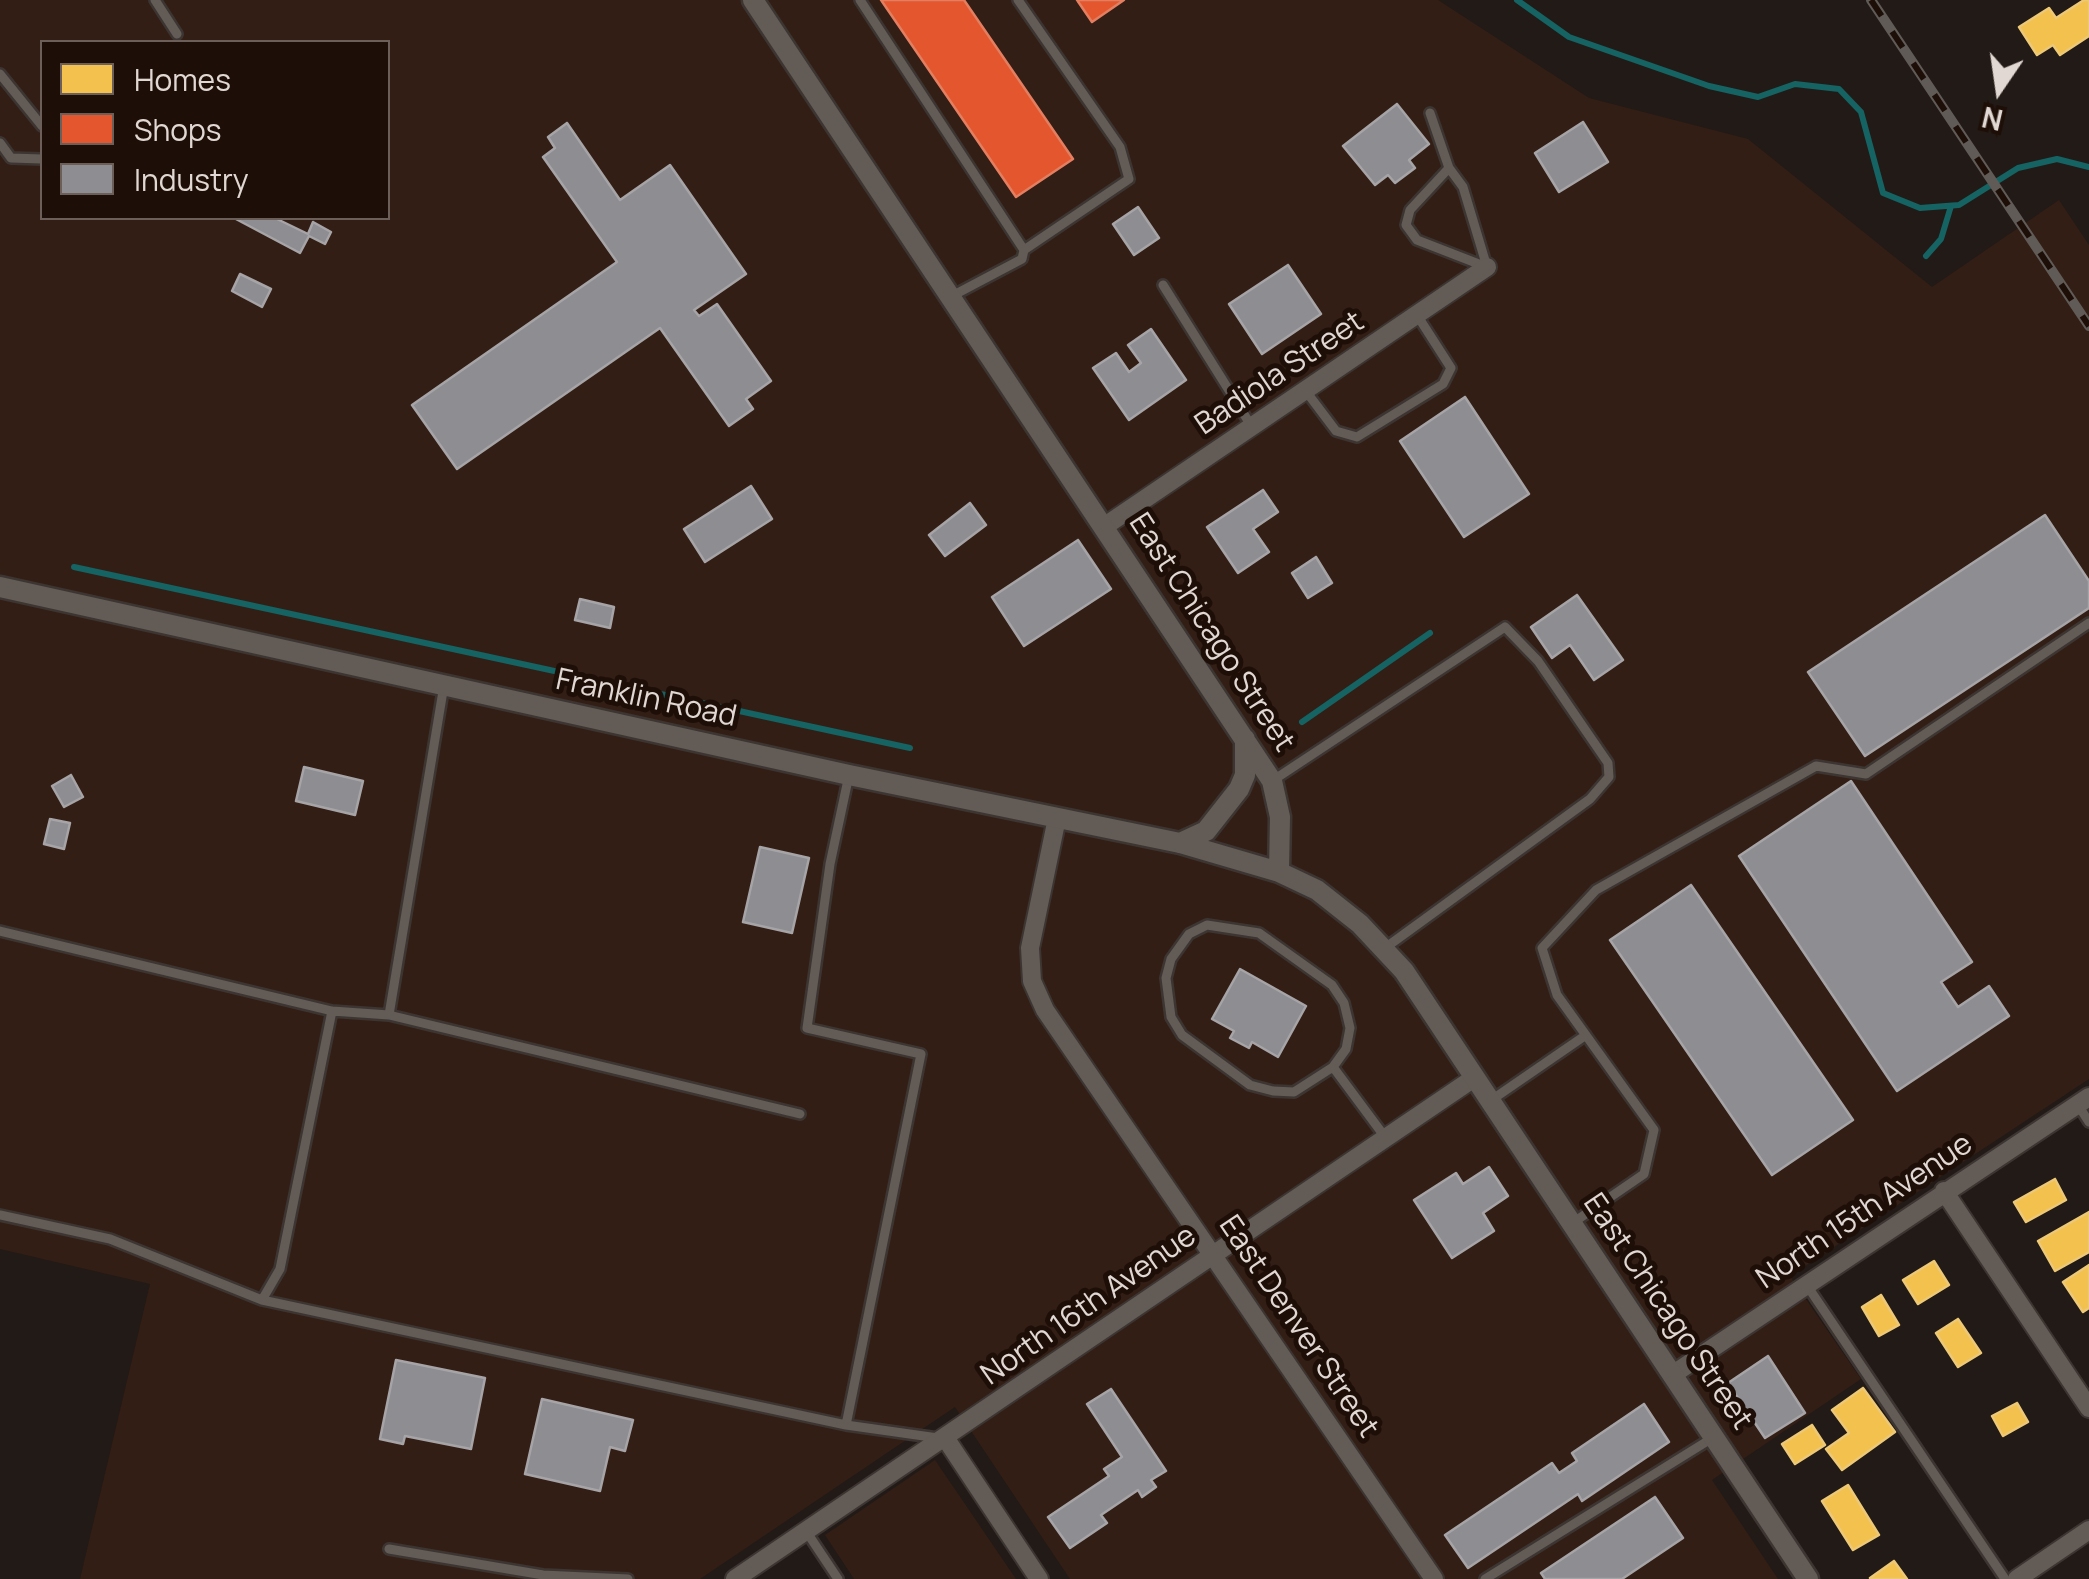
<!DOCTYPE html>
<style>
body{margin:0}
#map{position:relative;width:2089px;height:1579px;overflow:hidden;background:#221a16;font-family:Manrope,sans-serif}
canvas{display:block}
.legend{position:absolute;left:40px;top:40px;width:350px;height:180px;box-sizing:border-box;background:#1d0f08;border:2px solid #6c5f59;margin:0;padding:12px 18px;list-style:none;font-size:30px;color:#e2d8d3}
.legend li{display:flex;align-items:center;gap:20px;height:50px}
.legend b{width:50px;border:2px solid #6c5f59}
.north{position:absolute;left:1949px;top:40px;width:100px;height:100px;-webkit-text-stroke:8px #1d0f08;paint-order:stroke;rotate:193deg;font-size:28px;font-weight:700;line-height:40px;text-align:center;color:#e2d8d3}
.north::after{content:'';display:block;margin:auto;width:35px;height:45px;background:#e2d8d3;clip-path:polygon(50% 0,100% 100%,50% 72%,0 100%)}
</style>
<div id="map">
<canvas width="2089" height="1579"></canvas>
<ul class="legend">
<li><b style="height:28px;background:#f2c14e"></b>Homes</li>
<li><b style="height:28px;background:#e4572e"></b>Shops</li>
<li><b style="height:28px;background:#8d8d92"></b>Industry</li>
</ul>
<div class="north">N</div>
</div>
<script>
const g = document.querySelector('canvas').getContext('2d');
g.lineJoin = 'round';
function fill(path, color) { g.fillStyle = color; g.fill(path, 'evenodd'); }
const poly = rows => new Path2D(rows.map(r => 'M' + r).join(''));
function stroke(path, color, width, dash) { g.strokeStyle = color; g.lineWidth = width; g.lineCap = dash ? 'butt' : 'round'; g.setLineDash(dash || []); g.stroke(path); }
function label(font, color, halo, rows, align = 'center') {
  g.font = font + ' Manrope,sans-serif'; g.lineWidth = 10; g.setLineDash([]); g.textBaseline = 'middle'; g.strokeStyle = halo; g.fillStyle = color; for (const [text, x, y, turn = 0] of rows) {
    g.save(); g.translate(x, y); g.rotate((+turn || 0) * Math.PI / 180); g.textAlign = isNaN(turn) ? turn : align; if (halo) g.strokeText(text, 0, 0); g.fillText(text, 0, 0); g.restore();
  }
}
const built = poly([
 [0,0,1438,0,1589,98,1748,139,1932,287,2059,200,2089,245,2089,1079,1790,1276,1861,1379,1712,1480,1778,1579,1070,1579,955,1407,700,1579,80,1579,150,1284,0,1249],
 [42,42,388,42,388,218,42,218],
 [935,1460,1016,1579,854,1579,825,1535]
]);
const homes = poly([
 [2084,0,2089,0,2089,36,2060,55,2053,45,2037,55,2019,27,2049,8,2056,18,2084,0],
 [2055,1179,2066,1200,2026,1222,2014,1202,2055,1179],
 [2089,1212,2089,1252,2055,1271,2038,1241,2089,1212],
 [1934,1261,1949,1285,1918,1304,1903,1280,1934,1261],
 [2089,1265,2089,1308,2083,1312,2063,1282,2089,1265],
 [1881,1295,1899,1325,1879,1336,1862,1307,1881,1295],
 [1958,1319,1981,1353,1958,1367,1936,1333,1958,1319],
 [1863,1388,1895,1432,1842,1470,1826,1449,1849,1433,1832,1410,1863,1388],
 [2017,1403,2028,1422,2003,1436,1992,1416,2017,1403],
 [1812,1425,1825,1445,1795,1464,1782,1444,1812,1425],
 [1848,1485,1879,1535,1853,1550,1822,1501,1848,1485],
 [1894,1561,1907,1579,1871,1579,1870,1578,1894,1561]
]);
const shops = poly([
 [881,0,964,0,1073,159,1016,197,881,0],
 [1077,0,1124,0,1092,22,1077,0]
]);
const industry = poly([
 [1397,104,1429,144,1409,160,1415,168,1395,183,1388,175,1375,185,1343,146,1397,104],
 [1583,122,1608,162,1559,192,1535,153,1583,122],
 [567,123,620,200,670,165,746,274,694,310,699,316,717,304,771,381,746,399,753,409,729,426,660,328,457,469,412,405,617,262,543,157,555,148,548,137,567,123],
 [1138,207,1159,238,1134,255,1113,224,1138,207],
 [234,218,275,218,308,234,313,222,331,232,325,244,309,236,300,253,234,218],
 [1288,265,1321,314,1262,354,1229,304,1288,265],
 [240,274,271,289,262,307,232,291,240,274],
 [1151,329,1186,380,1129,420,1093,368,1116,353,1129,372,1141,363,1128,345,1151,329],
 [1465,397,1529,494,1464,537,1400,441,1465,397],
 [751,486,772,519,705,562,684,529,751,486],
 [1263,490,1278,512,1253,529,1269,552,1238,573,1207,527,1263,490],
 [970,503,986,525,945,556,929,535,970,503],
 [2045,515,2089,581,2089,608,1865,756,1808,672,2045,515],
 [1078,540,1111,589,1024,646,992,597,1078,540],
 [1316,557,1332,583,1308,598,1292,573,1316,557],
 [1577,595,1623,660,1594,680,1570,645,1552,658,1531,627,1577,595],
 [580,599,614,607,610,628,575,620,580,599],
 [304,767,363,781,355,815,296,801,304,767],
 [71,775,83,797,64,807,52,786,71,775],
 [1851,781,1972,962,1941,982,1958,1007,1989,986,2009,1016,1897,1091,1739,856,1851,781],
 [50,819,70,823,64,849,44,844,50,819],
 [760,847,809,858,792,933,743,922,760,847],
 [1691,885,1853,1120,1772,1175,1610,940,1691,885],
 [1240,969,1306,1006,1278,1057,1252,1042,1249,1048,1230,1038,1234,1031,1212,1019,1240,969],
 [1489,1167,1508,1196,1483,1213,1494,1231,1452,1258,1414,1200,1456,1173,1463,1184,1489,1167],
 [1768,1356,1805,1413,1765,1438,1728,1383,1768,1356],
 [396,1360,485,1378,471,1449,405,1436,403,1444,380,1439,396,1360],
 [1111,1389,1166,1471,1151,1480,1156,1487,1142,1497,1138,1490,1101,1515,1107,1523,1070,1548,1048,1517,1109,1476,1104,1469,1122,1457,1087,1404,1111,1389],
 [542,1399,633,1420,625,1451,610,1447,600,1491,525,1474,542,1399],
 [1644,1404,1669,1442,1582,1501,1578,1494,1468,1568,1445,1535,1552,1463,1559,1473,1577,1461,1572,1453,1644,1404],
 [1655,1497,1683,1538,1622,1579,1545,1579,1541,1573,1655,1497]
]);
const stream = poly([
 [1517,0,1569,37,1709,86,1758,97,1795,84,1839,89,1861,112,1883,193,1920,208,1959,205,2018,168,2057,159,2089,167],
 [1926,256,1941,239,1951,206],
 [74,567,910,748],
 [1302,722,1430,633]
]);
const service = poly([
 [155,0,177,34],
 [860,0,1024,250,1022,259,952,296],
 [1018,0,1120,147,1129,179,1024,250],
 [0,74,42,126],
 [1430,113,1449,168,1463,187,1487,267],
 [0,143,11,158,42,159],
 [1449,168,1410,210,1406,225,1417,240,1484,266],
 [1163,285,1252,427],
 [1305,390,1336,431,1357,437,1443,384,1451,368,1417,315],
 [444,685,389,1015,800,1114],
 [1272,781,1505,627,1538,661,1608,763,1609,777,1590,799,1385,948],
 [0,931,332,1011,389,1015],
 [1333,1067,1346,1049,1350,1028,1344,1003,1332,985,1259,933,1207,925,1189,934,1171,959,1166,978,1171,1017,1182,1035,1250,1085,1273,1091,1294,1092,1333,1067,1385,1137],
 [1490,1101,1586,1035],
 [2078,1105,2089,1122],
 [0,1215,110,1239,262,1300,846,1425,938,1438],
 [1574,1222,1644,1174,1654,1130,1557,995,1542,948,1596,890,1816,766,1866,774,2089,623],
 [1806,1284,2005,1579],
 [262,1300,280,1269,332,1011],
 [846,1425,921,1054,807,1028,830,864,849,775],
 [806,1531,838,1579],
 [389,1549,543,1575,628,1579],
 [1485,1579,1714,1437]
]);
const minor = poly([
 [1105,526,1487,267],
 [1057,818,1030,948,1032,981,1045,1010,1434,1579],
 [1944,1191,2089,1408],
 [1672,1375,2089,1097],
 [946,1439,1039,1579],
 [735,1579,1474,1078],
 [2017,1579,2089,1530]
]);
const tertiary = poly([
 [753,0,1272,781,1280,817,1279,872],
 [0,587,849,775,1180,843,1279,872,1317,890,1360,924,1404,971,1808,1579],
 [1180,843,1206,831,1239,789,1245,775,1245,739]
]);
const rail = poly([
 [1871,0,2089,326]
]);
const streetNames = [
 ["Badiola Street",1280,374,-34],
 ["East Chicago Street",1211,633,57],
 ["Franklin Road",646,699,12],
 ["North 15th Avenue",1865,1212,-34],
 ["North 16th Avenue",1089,1306,-35],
 ["East Chicago Street",1667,1312,56],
 ["East Denver Street",1298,1327,56]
];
fill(built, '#321e15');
fill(homes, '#f2c14e');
stroke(homes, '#edc876', 2.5);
fill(shops, '#e4572e');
stroke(shops, '#e37e60', 2.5);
fill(industry, '#8d8d92');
stroke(industry, '#a6a4a6', 2.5);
stroke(stream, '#156363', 6);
stroke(service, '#3c3531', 14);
stroke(minor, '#3c3531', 22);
stroke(tertiary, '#3c3531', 25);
stroke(service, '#625b56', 9);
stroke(minor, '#625b56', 18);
stroke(tertiary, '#625b56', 20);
stroke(rail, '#615b57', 10);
stroke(rail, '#1d0f08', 6, [19]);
label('30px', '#e2d8d3', '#1d0f08', streetNames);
</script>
